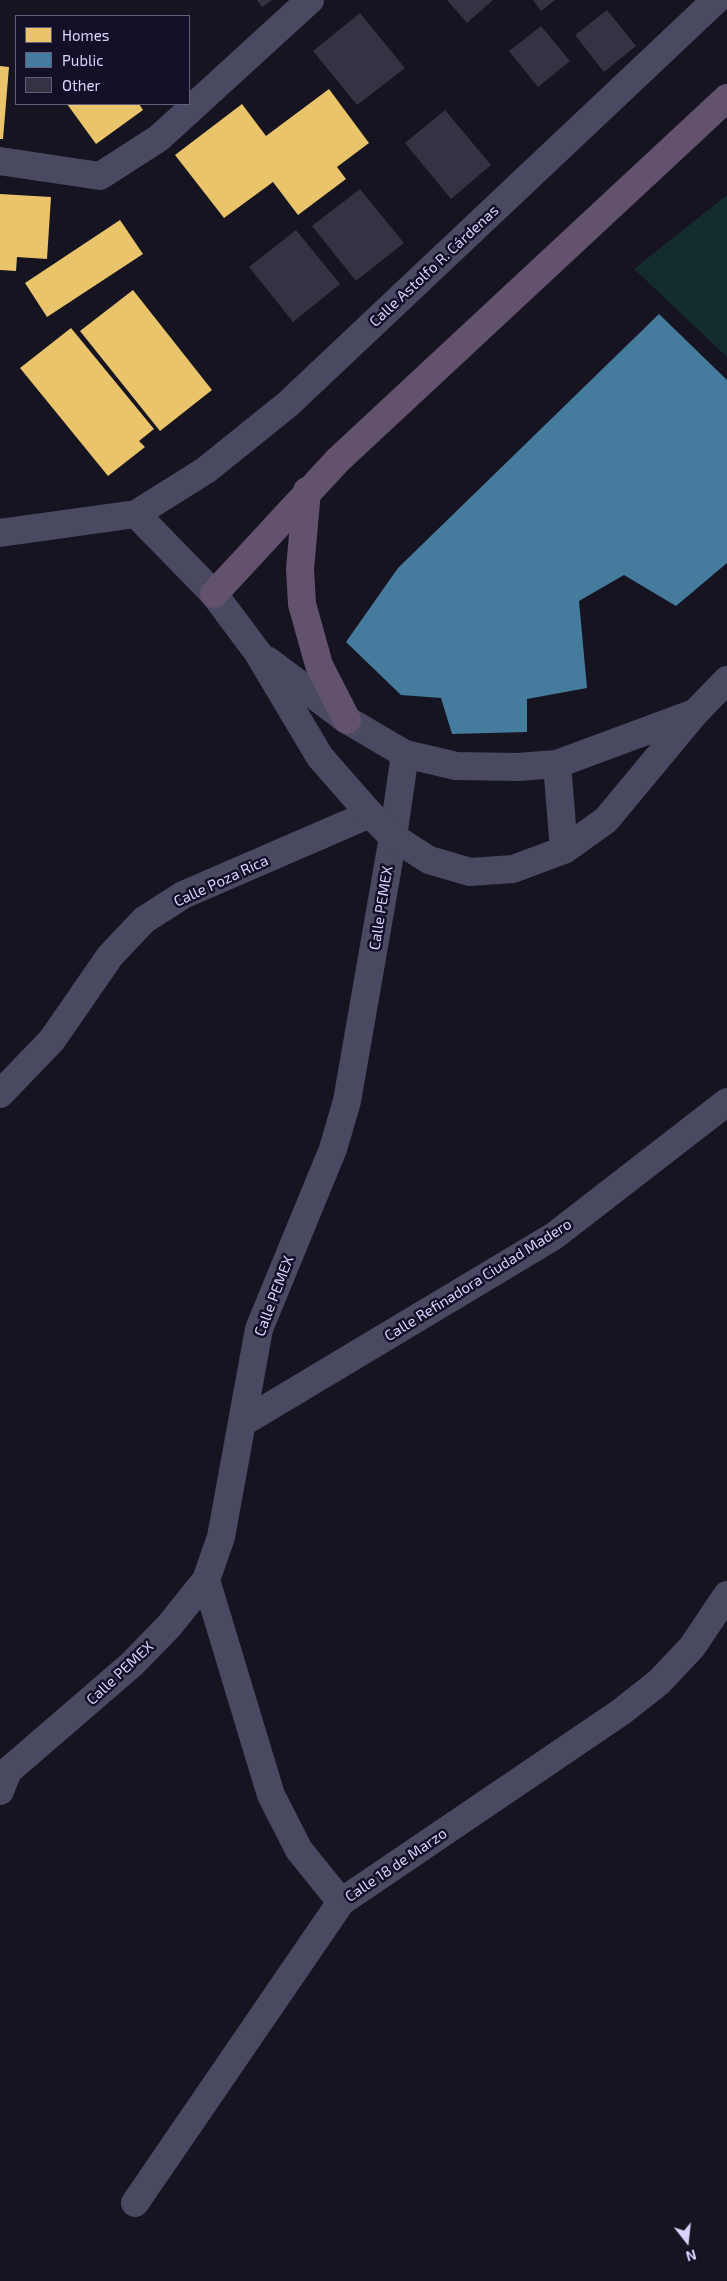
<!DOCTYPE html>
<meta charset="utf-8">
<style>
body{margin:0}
#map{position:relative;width:727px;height:2281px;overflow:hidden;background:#161421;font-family:"Exo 2",sans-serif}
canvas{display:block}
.legend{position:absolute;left:15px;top:15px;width:175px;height:90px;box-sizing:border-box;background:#130f26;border:1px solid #625e7d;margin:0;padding:6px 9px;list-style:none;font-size:15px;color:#d9d4ff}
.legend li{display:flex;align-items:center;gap:10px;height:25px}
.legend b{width:25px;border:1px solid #625e7d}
.north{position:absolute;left:662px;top:2216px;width:50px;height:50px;-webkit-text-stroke:4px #130f26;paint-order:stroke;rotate:164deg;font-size:14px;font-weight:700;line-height:20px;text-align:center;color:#d9d4ff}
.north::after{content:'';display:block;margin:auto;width:18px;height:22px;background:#d9d4ff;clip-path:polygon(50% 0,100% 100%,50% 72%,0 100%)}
</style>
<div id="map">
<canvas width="727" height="2281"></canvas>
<ul class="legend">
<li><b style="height:14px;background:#e9c46a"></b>Homes</li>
<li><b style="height:14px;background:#457b9d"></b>Public</li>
<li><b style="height:14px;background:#343243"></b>Other</li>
</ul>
<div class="north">N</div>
</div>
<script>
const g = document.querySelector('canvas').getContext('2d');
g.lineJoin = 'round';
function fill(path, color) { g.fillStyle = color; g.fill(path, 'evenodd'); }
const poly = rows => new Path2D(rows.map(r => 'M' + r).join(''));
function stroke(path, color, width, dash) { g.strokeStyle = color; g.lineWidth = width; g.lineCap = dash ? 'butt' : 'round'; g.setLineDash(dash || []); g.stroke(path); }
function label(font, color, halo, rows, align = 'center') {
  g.font = font + ' "Exo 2",sans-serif'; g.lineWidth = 5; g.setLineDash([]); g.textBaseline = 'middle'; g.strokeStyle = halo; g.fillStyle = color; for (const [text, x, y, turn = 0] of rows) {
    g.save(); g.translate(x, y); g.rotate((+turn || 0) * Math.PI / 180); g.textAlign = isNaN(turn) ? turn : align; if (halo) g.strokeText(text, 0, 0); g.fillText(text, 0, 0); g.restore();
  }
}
const green = poly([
 [727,195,727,357,634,269]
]);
const homes = poly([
 [0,66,9,67,3,139,0,139],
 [329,89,369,143,337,167,346,179,298,215,273,182,224,218,175,155,242,104,266,136],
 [67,104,139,104,143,110,96,144],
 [0,194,51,197,47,259,17,257,16,271,0,270],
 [120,220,143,254,47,317,25,283],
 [133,290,212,390,160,431,80,331],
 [71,328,154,429,139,441,145,447,108,476,20,368]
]);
const public = poly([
 [659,314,727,380,727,563,676,606,624,575,579,601,587,688,527,699,527,732,452,734,441,698,401,695,346,642,398,568]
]);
const building = poly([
 [257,0,272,0,262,7],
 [447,0,493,0,467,23],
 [533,0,555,0,541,11],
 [607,10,636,46,604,72,575,35],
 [360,13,405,68,357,105,313,51],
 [541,26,570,61,538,87,509,51],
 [445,110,491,165,451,199,405,143],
 [360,189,404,243,356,281,312,226],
 [296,230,340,284,293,322,249,267]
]);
const minor = poly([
 [0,161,100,176,159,138,310,0],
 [0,1094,52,1040,110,956,144,920,183,895,370,814],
 [242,1423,554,1236,727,1102],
 [206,1580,271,1795,299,1850,341,1902],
 [0,1791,8,1771,132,1664,169,1626,206,1580,221,1537,259,1329,333,1149,347,1101,393,837,405,754],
 [135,2203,341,1902,621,1712,659,1682,692,1647,727,1595]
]);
const tertiary = poly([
 [136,514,206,470,288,404,716,0],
 [0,533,136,514,214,594,258,653,320,757,370,814,393,837,429,860,470,872,513,869,564,850,606,820,694,714,727,680],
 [267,660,347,720,405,754,456,766,517,767,557,764,692,714],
 [557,764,564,850]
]);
const trunk = poly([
 [307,491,300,569,302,604,319,665,347,720],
 [214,594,338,460,727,98]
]);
const streetNames = [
 ["Calle Astolfo R. Cárdenas",434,266,-43],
 ["Calle Poza Rica",221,881,-25],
 ["Calle PEMEX",381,908,-81],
 ["Calle Refinadora Ciudad Madero",478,1280,-32],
 ["Calle PEMEX",274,1296,-69],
 ["Calle PEMEX",120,1673,-43],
 ["Calle 18 de Marzo",396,1865,-34]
];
fill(green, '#132c2d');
fill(homes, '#e9c46a');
fill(public, '#457b9d');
fill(building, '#343243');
stroke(minor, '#4a4962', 28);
stroke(tertiary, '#4a4962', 28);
stroke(trunk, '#62526e', 28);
label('15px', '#d9d4ff', '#130f26', streetNames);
</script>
